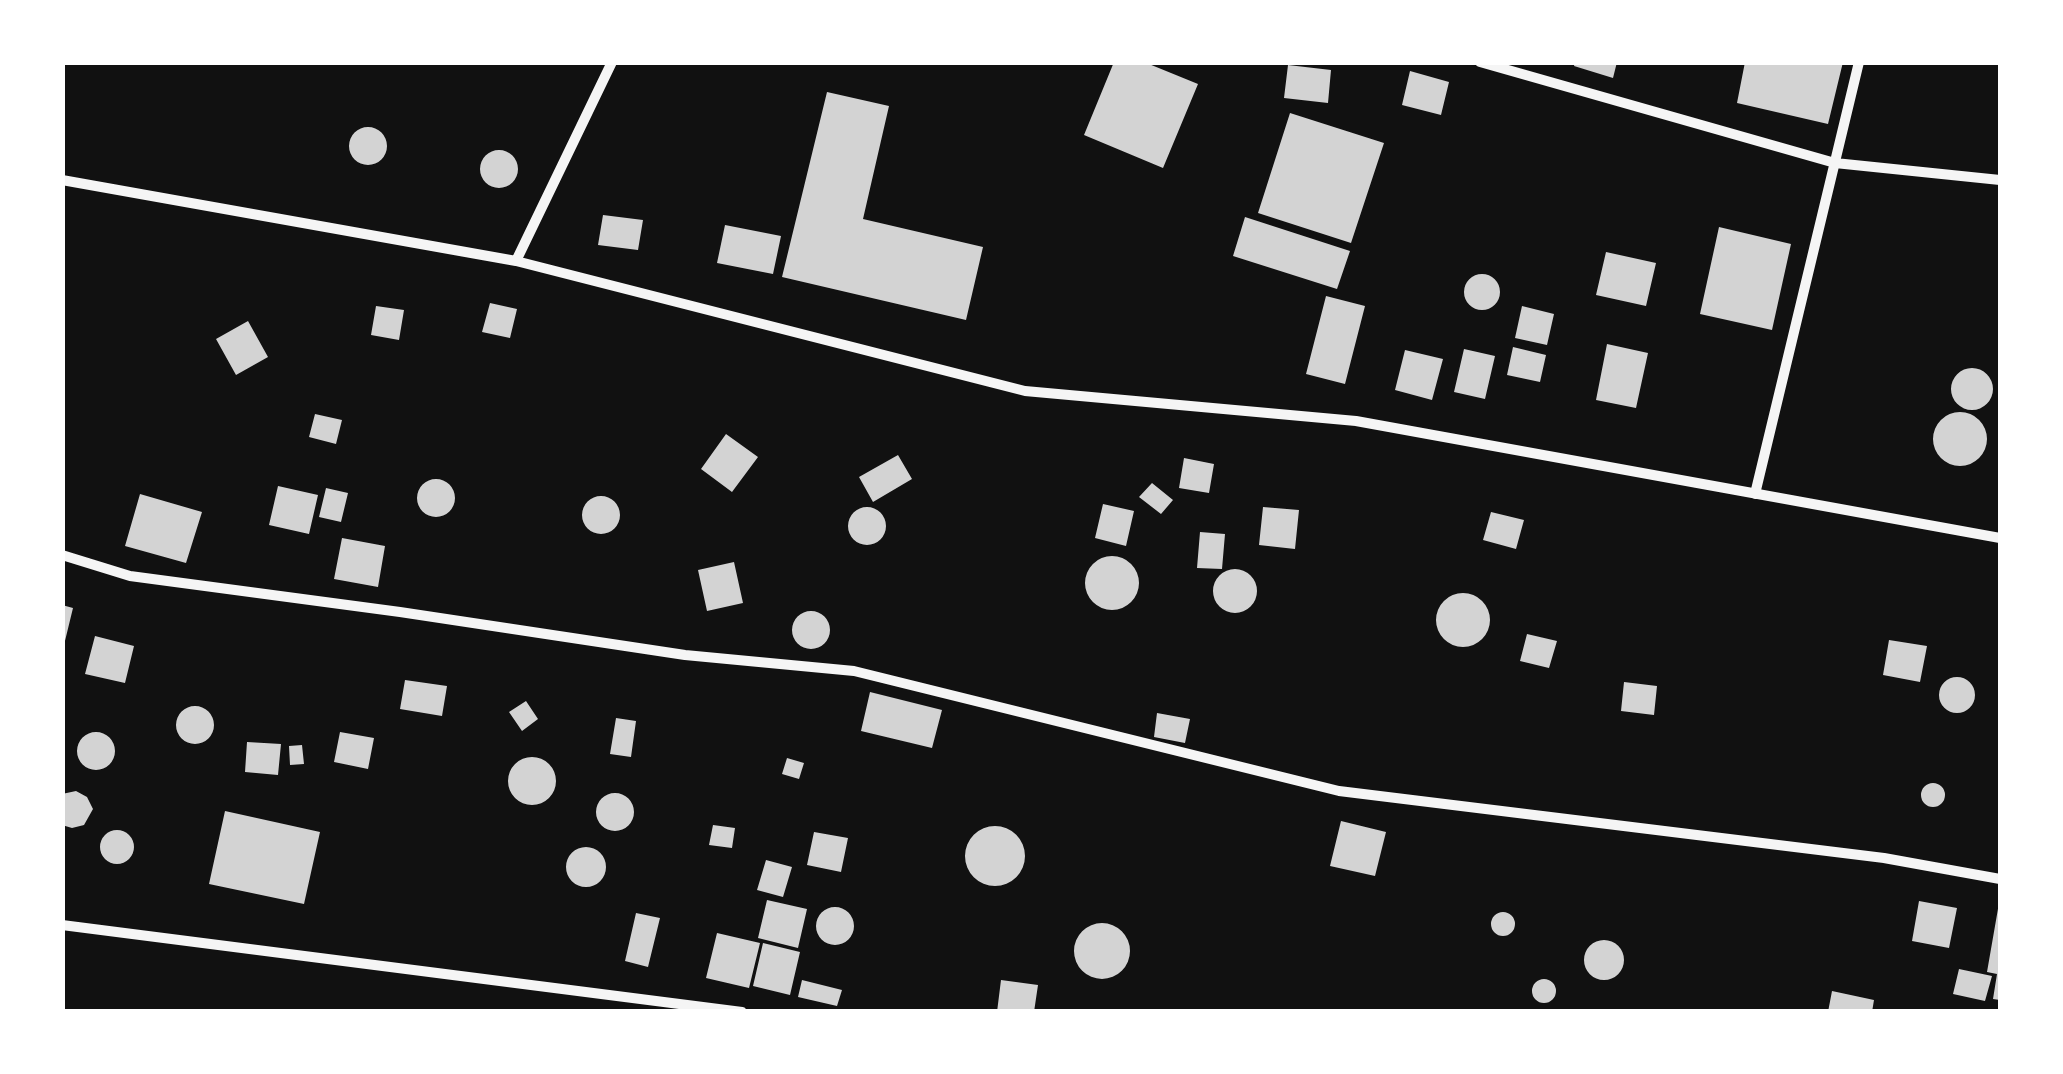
<!DOCTYPE html>
<style>
body{margin:0}
#map{position:relative;width:2063px;height:1074px;overflow:hidden;background:#111;font-family:Arial,sans-serif}
canvas{display:block}
.frame{position:absolute;inset:0;border:65px solid #fff;pointer-events:none}
</style>
<div id="map">
<canvas width="2063" height="1074"></canvas>
<div class="frame"></div>
</div>
<script>
const g = document.querySelector('canvas').getContext('2d');
g.lineJoin = 'round';
function fill(path, color) { g.fillStyle = color; g.fill(path, 'evenodd'); }
const poly = rows => new Path2D(rows.map(r => 'M' + r).join(''));
function stroke(path, color, width, dash) { g.strokeStyle = color; g.lineWidth = width; g.lineCap = dash ? 'butt' : 'round'; g.setLineDash(dash || []); g.stroke(path); }
const building = poly([
 [1114,62,1144,62,1198,84,1163,168,1084,135],
 [1575,62,1617,62,1613,78,1574,66],
 [1745,62,1843,62,1828,124,1737,103],
 [1288,65,1331,70,1328,103,1284,98],
 [1410,71,1449,82,1441,115,1402,105],
 [827,92,889,106,863,219,983,247,966,320,782,277],
 [1290,113,1384,143,1351,243,1258,213],
 '349 146a19 19 0 1 1 38 0a19 19 0 1 1-38 0Z',
 '480 169a19 19 0 1 1 38 0a19 19 0 1 1-38 0Z',
 [603,215,643,220,638,250,598,245],
 [1245,217,1350,251,1337,289,1233,256],
 [725,225,781,236,773,274,717,263],
 [1719,227,1791,244,1772,330,1700,314],
 [1606,252,1656,263,1646,306,1596,295],
 '1464 292a18 18 0 1 1 36 0a18 18 0 1 1-36 0Z',
 [1326,296,1365,306,1345,384,1306,374],
 [490,303,517,309,510,338,482,332],
 [376,306,404,310,399,340,371,335],
 [1522,306,1554,314,1547,345,1515,338],
 [248,321,268,357,236,375,216,339],
 [1607,344,1648,353,1636,408,1596,400],
 [1513,347,1546,355,1540,382,1507,375],
 [1464,349,1495,356,1485,399,1454,392],
 [1405,350,1443,359,1432,400,1395,390],
 '1951 389a21 21 0 1 1 42 0a21 21 0 1 1-42 0Z',
 '1933 439a27 27 0 1 1 54 0a27 27 0 1 1-54 0Z',
 [315,414,342,420,336,444,309,437],
 [726,434,758,457,732,492,701,469],
 [898,455,912,479,873,502,859,477],
 [1184,458,1214,464,1209,493,1179,488],
 '417 498a19 19 0 1 1 38 0a19 19 0 1 1-38 0Z',
 [1152,483,1173,500,1161,514,1139,497],
 [278,486,318,495,309,534,269,525],
 [326,488,348,493,341,522,319,517],
 [140,494,202,512,186,563,125,546],
 '582 515a19 19 0 1 1 38 0a19 19 0 1 1-38 0Z',
 [1103,504,1134,511,1126,546,1095,538],
 [1263,507,1299,510,1295,549,1259,545],
 '848 526a19 19 0 1 1 38 0a19 19 0 1 1-38 0Z',
 [1491,512,1524,520,1516,549,1483,540],
 [1200,532,1225,534,1222,569,1197,568],
 [342,538,385,546,378,587,334,579],
 '1085 583a27 27 0 1 1 54 0a27 27 0 1 1-54 0Z',
 [734,562,743,603,707,611,698,570],
 '1213 591a22 22 0 1 1 44 0a22 22 0 1 1-44 0Z',
 '1436 620a27 27 0 1 1 54 0a27 27 0 1 1-54 0Z',
 [62,605,73,608,64,645,62,645],
 '792 630a19 19 0 1 1 38 0a19 19 0 1 1-38 0Z',
 [1527,634,1557,641,1549,668,1520,661],
 [95,636,134,646,125,683,85,674],
 [1889,640,1927,646,1920,682,1883,675],
 '1939 695a18 18 0 1 1 36 0a18 18 0 1 1-36 0Z',
 [405,680,447,686,442,716,400,709],
 [1624,682,1657,686,1654,715,1621,711],
 [870,692,942,710,932,748,861,731],
 [526,701,538,719,522,731,509,712],
 '176 725a19 19 0 1 1 38 0a19 19 0 1 1-38 0Z',
 [1157,713,1190,719,1185,743,1154,737],
 [616,718,636,721,631,757,610,754],
 [340,732,374,738,368,769,334,762],
 '77 751a19 19 0 1 1 38 0a19 19 0 1 1-38 0Z',
 [247,742,281,744,278,775,245,772],
 [302,745,304,764,290,765,289,746],
 '508 781a24 24 0 1 1 48 0a24 24 0 1 1-48 0Z',
 [787,758,804,763,799,779,782,774],
 '1921 795a12 12 0 1 1 24 0a12 12 0 1 1-24 0Z',
 [76,791,87,797,93,809,84,825,72,828,62,825,62,794],
 '596 812a19 19 0 1 1 38 0a19 19 0 1 1-38 0Z',
 [225,811,320,832,304,904,209,884],
 [1341,821,1386,832,1375,876,1330,866],
 [713,825,735,828,732,848,709,845],
 '965 856a30 30 0 1 1 60 0a30 30 0 1 1-60 0Z',
 '100 847a17 17 0 1 1 34 0a17 17 0 1 1-34 0Z',
 [814,832,848,838,841,872,807,865],
 '566 867a20 20 0 1 1 40 0a20 20 0 1 1-40 0Z',
 [766,860,792,867,783,897,757,890],
 [767,900,807,909,798,948,758,938],
 [1919,901,1957,908,1949,948,1912,941],
 [1999,903,2000,903,2000,1000,1993,999,1997,974,1987,972],
 '816 926a19 19 0 1 1 38 0a19 19 0 1 1-38 0Z',
 '1491 924a12 12 0 1 1 24 0a12 12 0 1 1-24 0Z',
 [636,913,660,918,648,967,625,961],
 '1074 951a28 28 0 1 1 56 0a28 28 0 1 1-56 0Z',
 [717,933,760,943,749,988,706,978],
 '1584 960a20 20 0 1 1 40 0a20 20 0 1 1-40 0Z',
 [763,943,800,952,790,995,753,986],
 [1959,969,1992,976,1985,1001,1953,994],
 '1532 991a12 12 0 1 1 24 0a12 12 0 1 1-24 0Z',
 [802,980,842,990,837,1006,798,997],
 [1001,980,1038,985,1034,1012,997,1012],
 [1832,991,1874,1000,1872,1012,1828,1012]
]);
const minor = poly([
 [1480,62,1835,163,2000,180],
 [62,180,516,261,1025,391,1356,421,2000,538],
 [516,261,612,62],
 [1755,494,1859,62],
 [62,555,130,576,400,612,685,655,854,671,1339,791,1884,858,2000,879],
 [62,925,742,1012]
]);
fill(building, '#d3d3d3');
stroke(minor, '#f5f5f5', 10);
</script>
